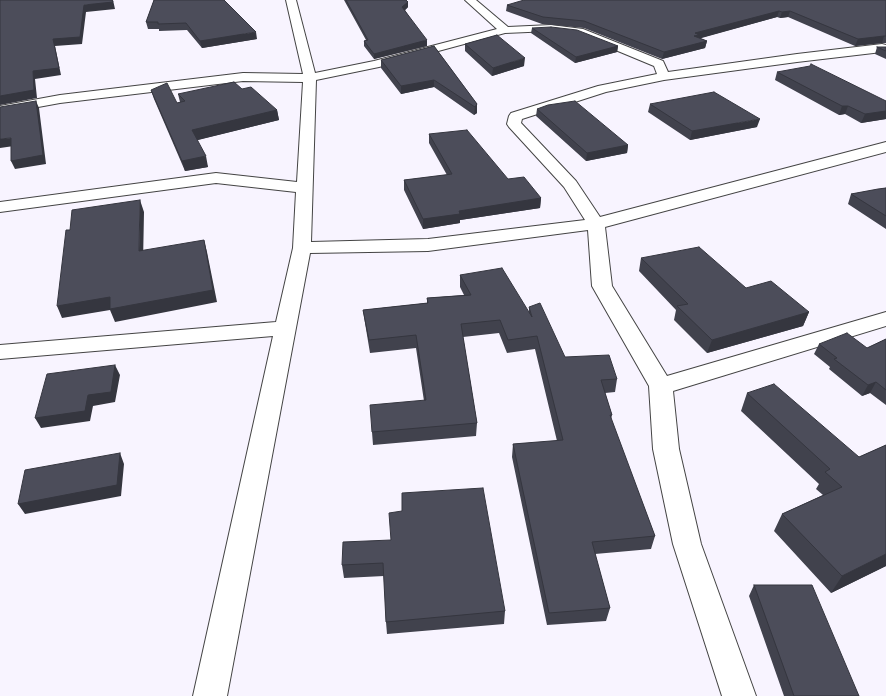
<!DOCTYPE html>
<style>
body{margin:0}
canvas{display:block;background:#f8f4ff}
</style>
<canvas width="886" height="696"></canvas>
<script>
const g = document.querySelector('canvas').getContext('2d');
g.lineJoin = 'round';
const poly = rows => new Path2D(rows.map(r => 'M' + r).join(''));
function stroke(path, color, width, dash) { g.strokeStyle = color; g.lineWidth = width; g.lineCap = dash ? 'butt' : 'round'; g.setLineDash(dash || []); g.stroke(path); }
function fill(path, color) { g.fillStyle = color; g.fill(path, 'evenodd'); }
const street = poly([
 [286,0,296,0,315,73,374,61,497,29,465,0,476,0,508,27,551,25,583,29,663,61,668,72,797,54,882,44,886,45,886,53,882,52,797,62,664,80,606,92,522,119,521,123,576,181,600,217,886,142,886,152,605,227,612,286,667,376,886,312,886,326,673,391,679,449,701,544,756,696,722,696,673,544,653,449,649,386,592,286,588,230,428,251,310,253,227,696,193,696,273,336,0,359,0,345,276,322,293,248,296,192,216,183,0,212,0,202,216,173,297,182,303,82,243,81,60,103,0,114,0,106,60,95,243,73,303,74,286,0],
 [551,31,577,34,654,66,657,74,598,86,511,113,509,116,507,124,509,127,564,187,585,220,428,239,311,242,316,80,379,67,505,33,551,31]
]);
const wall = poly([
 [154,0,257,39,202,48,187,30,159,31,159,29,148,29,146,22],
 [344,0,406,0,408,2,408,7,405,10,427,46,374,59,364,46,364,41,366,40],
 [886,0,886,43,882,43,855,46,788,17,780,18,777,17,700,38,707,41,705,48,662,59,584,28,542,24,506,11,507,5],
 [532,28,618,46,617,52,575,63,531,33],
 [465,44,524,66,492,76,465,51],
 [434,46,477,104,477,113,474,115,434,87,401,94,381,68,381,60],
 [877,47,886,47,886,59,875,54],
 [777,72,886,101,886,119,861,123,845,114,839,115,775,80],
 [242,89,277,110,279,120,197,140,208,167,185,171,154,99,151,90,177,103,180,102,178,94],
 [650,104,757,127,690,140,648,112],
 [537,109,628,145,627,153,586,161,536,116],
 [429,134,541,198,540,208,460,220,460,223,423,229,404,190,404,180,447,175,429,143],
 [886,188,886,229,848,204,851,194],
 [641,258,809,312,803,326,707,353,674,320,676,310,639,271],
 [460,275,529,312,529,307,565,357,617,379,615,392,605,393,612,415,611,419,655,536,651,549,595,554,610,608,606,621,547,625,512,457,513,444,557,441,535,349,507,353,499,333,463,337,477,423,476,436,373,445,372,432,424,401,416,348,370,353,365,323,363,310,427,303,427,298,464,295,460,287],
 [886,339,886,405,870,393,862,396,829,369,830,367,814,354,819,344,867,348],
 [747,393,859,457,886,445,886,566,831,593,774,531,782,514,823,495,816,489,819,484,741,411],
 [402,511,505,611,504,624,387,634,386,622,384,576,344,578,342,565,391,540],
 [754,585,859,696,784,696,749,596]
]);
const shadedWall = poly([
 [113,0,115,9,86,12,82,44,55,46,61,75,35,79,37,98,0,105,0,96,84,5],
 [408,2,408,7,403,12,402,7],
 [779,11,777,17,698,39,692,43,695,33],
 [790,11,788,17,780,18,782,12],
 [256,32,257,39,202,48,200,41],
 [884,36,882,43,855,46,858,39],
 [427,40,427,46,374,59,374,54],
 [707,41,705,48,662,59,664,52],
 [618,46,617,52,575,63,576,57],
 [525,58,524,66,492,76,493,68],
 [434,80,434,87,401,94,401,86],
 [36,101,39,108,46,164,15,169,11,161],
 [477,104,477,113,474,115,475,107],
 [842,106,848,106,845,114,839,115],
 [277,110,279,120,194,141,192,130],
 [886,111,886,119,861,123,865,114],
 [760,119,757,127,690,140,692,131],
 [11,138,14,146,0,148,0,139],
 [628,145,627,153,586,161,587,153],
 [206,156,208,167,185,171,182,161],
 [541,198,540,208,460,220,460,223,423,229,423,219,459,211],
 [140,200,144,212,143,263,139,251],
 [204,240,207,252,217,302,115,322,110,310,62,318,57,306],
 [809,312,803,326,707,353,712,340],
 [115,365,120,375,115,402,93,406,90,421,41,428,35,418,88,395],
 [876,382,870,393,862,396,868,385],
 [120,453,124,464,121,496,25,514,18,504],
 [886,554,886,566,831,593,842,576]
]);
const building = poly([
 [0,0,112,0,113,2,84,5,80,37,53,39,59,68,33,71,34,90,0,96,0,0],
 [154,0,224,0,256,32,200,41,186,23,158,24,158,22,146,22,154,0],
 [346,0,406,0,408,2,402,7,427,40,374,54,364,41,368,40,346,0],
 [524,0,886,0,886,36,884,36,858,39,790,11,782,12,779,11,695,33,699,35,694,36,707,41,664,52,584,21,543,17,507,5,524,0],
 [551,27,577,30,618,46,576,57,532,28,551,27],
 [497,35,525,58,493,68,465,44,497,35],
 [434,46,477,104,475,107,434,80,401,86,381,60,434,46],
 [877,47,886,47,886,51,877,47],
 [811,64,886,101,886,111,865,114,848,106,842,106,777,72,810,66,811,64],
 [234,82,242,89,251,87,277,110,192,130,206,156,182,161,151,90,167,83,177,103,185,101,178,94,234,82],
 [714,92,760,119,692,131,650,104,714,92],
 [36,101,43,155,11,161,11,138,0,139,0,107,36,101],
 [575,101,628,145,587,153,537,109,548,105,575,101],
 [467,130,508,179,524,177,541,198,459,211,460,214,423,219,404,180,452,174,429,134,467,130],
 [886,188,886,216,851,194,878,189,886,188],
 [140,200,139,251,204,240,213,290,110,309,110,297,57,306,66,230,70,230,72,210,140,200],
 [699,247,746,288,771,281,809,312,712,340,677,306,688,304,641,258,699,247],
 [502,268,532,317,529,307,540,303,565,357,609,355,617,379,601,380,612,415,610,415,655,536,592,542,610,608,549,613,513,444,563,440,537,336,508,340,500,320,461,324,477,423,372,432,370,405,426,400,416,335,369,340,363,310,428,303,427,298,471,295,460,275,502,268],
 [847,333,867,348,886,339,886,390,876,382,868,385,834,359,837,358,819,344,847,333],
 [115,365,111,392,88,395,85,411,35,418,47,374,115,365],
 [774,384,859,457,886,445,886,554,842,576,782,514,842,487,825,472,830,469,747,393,774,384],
 [120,453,117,485,18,504,25,470,120,453],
 [483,488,505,611,386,622,383,563,342,565,343,542,391,540,389,513,402,511,402,493,483,488],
 [754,585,812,585,859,696,794,696,754,585]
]);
stroke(street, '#444', 2);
fill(street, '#fff');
fill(wall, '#41424d');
fill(shadedWall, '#35363f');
fill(building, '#4c4d5a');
stroke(building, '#35363f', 1);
</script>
